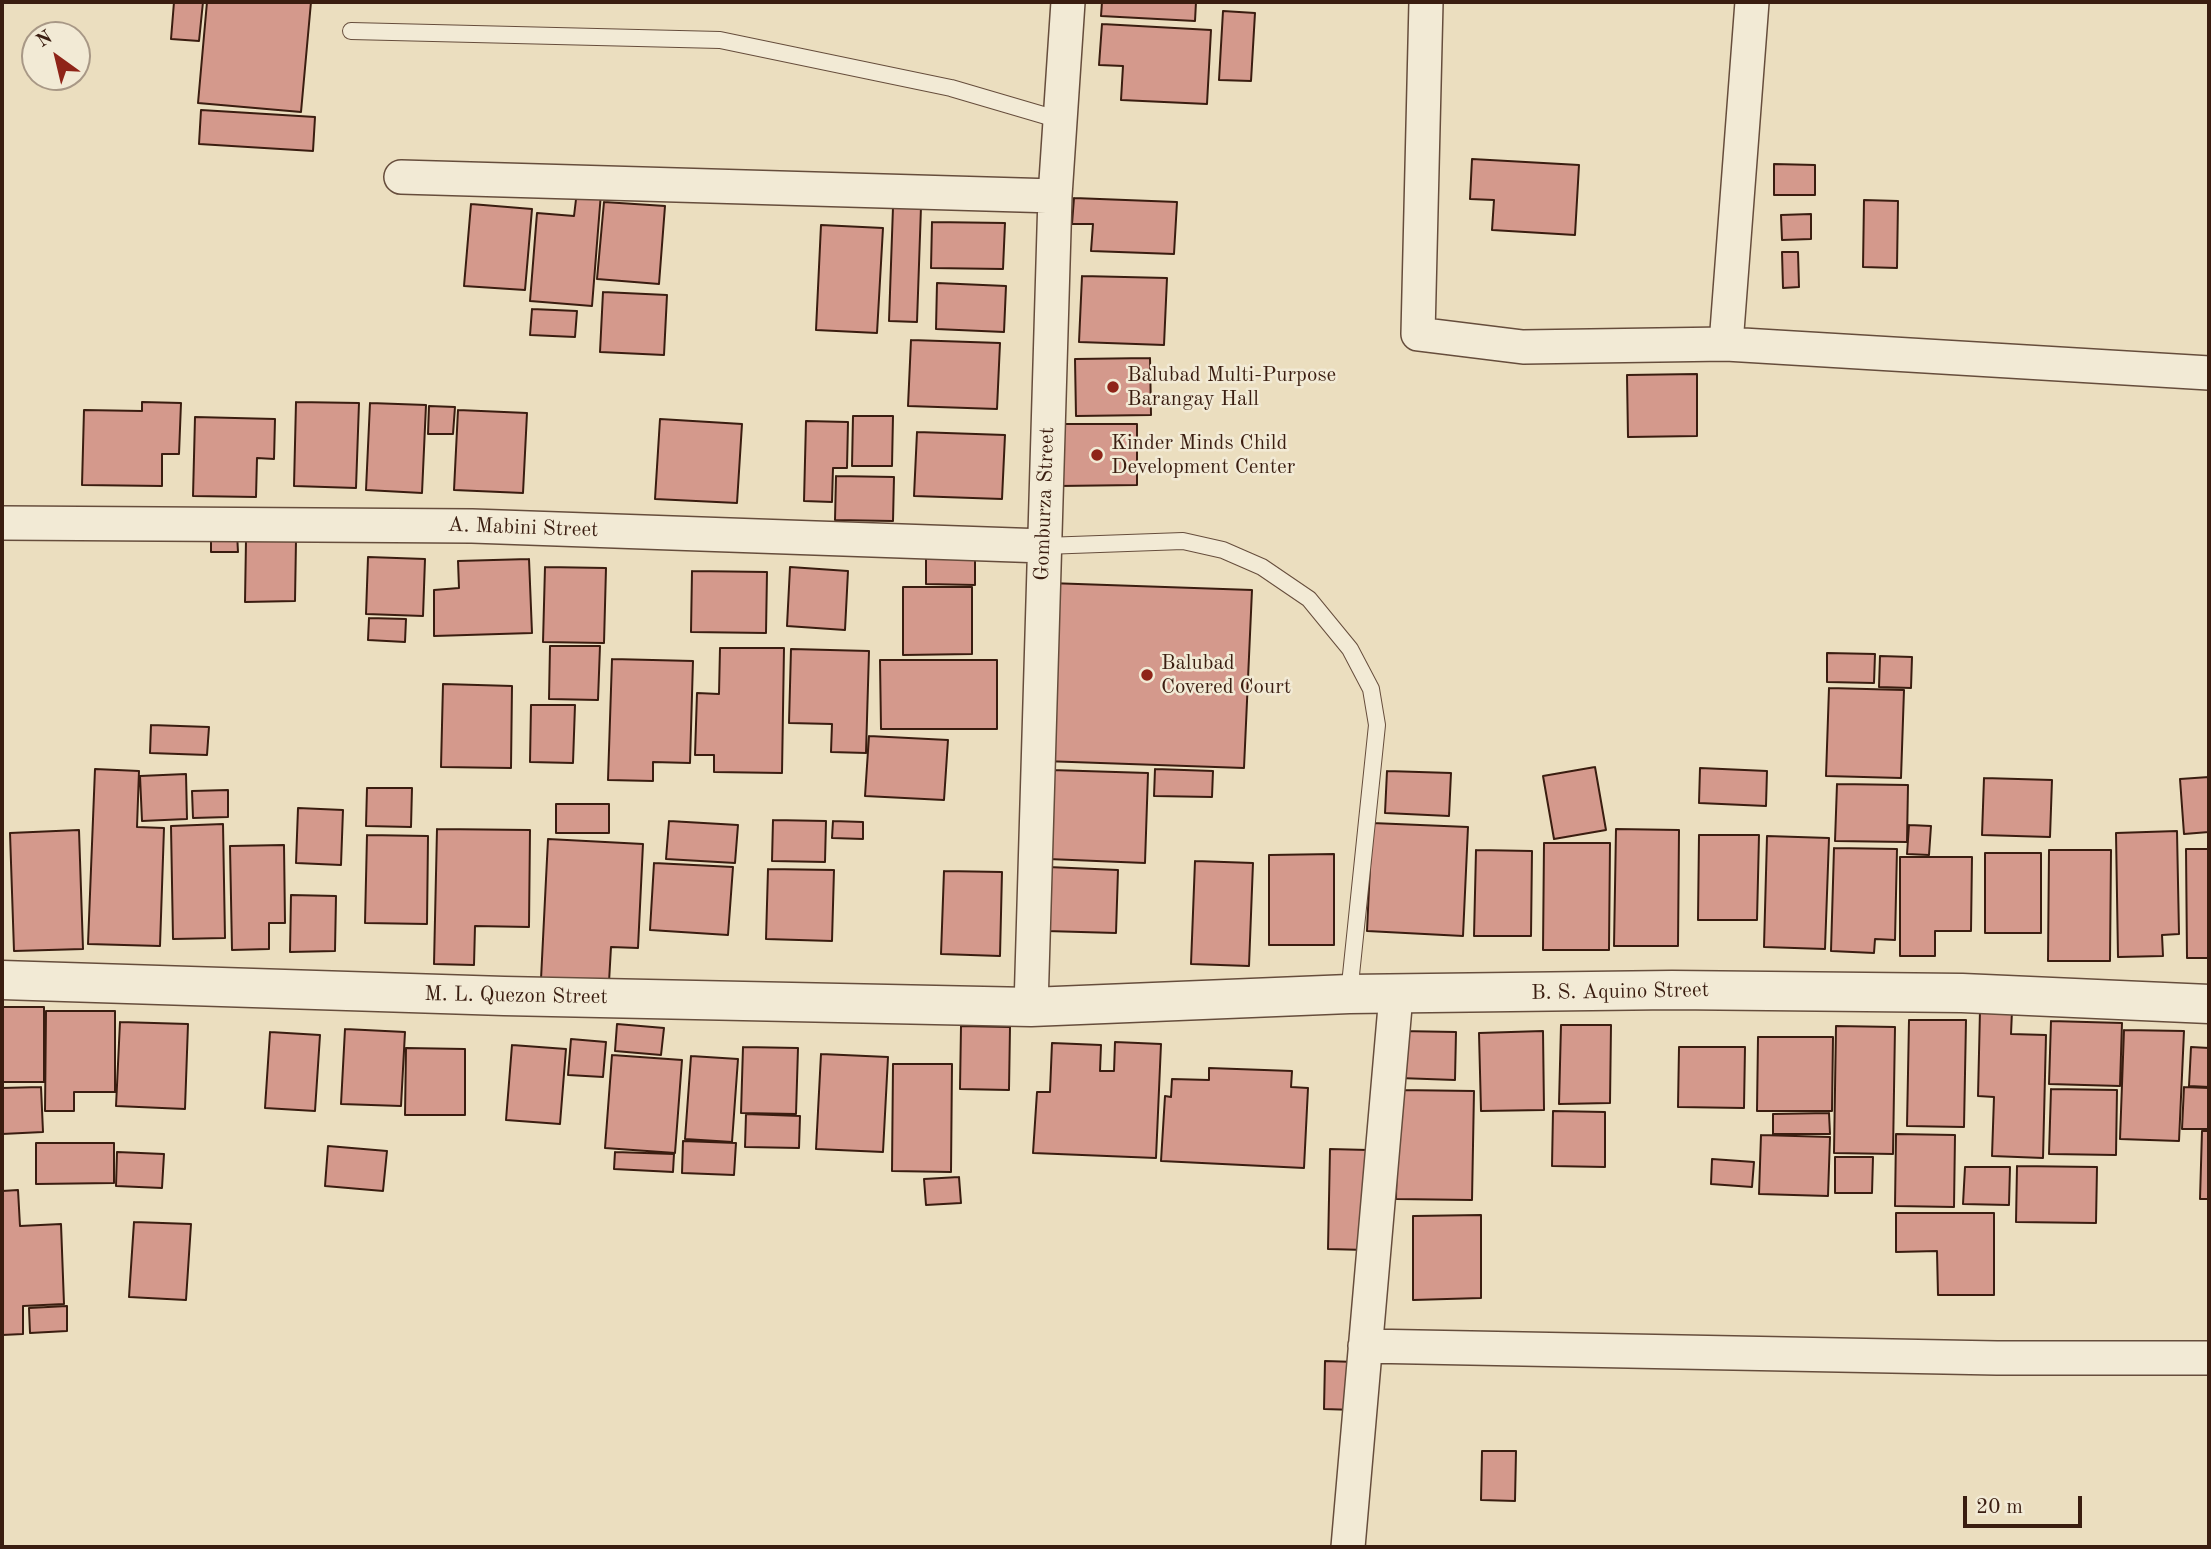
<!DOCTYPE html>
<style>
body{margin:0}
#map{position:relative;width:2211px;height:1549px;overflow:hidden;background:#ebdebf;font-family:"Old Standard TT",serif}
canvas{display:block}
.frame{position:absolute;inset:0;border:4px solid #3a1d10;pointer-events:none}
.north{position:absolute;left:21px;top:21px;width:70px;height:70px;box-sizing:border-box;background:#f2ead5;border:2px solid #a89886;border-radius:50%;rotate:326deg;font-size:19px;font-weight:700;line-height:28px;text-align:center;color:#3a1d10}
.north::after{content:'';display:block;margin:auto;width:24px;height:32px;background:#8f2418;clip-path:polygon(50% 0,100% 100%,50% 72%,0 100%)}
.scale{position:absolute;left:1963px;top:1496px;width:119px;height:32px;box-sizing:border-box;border:4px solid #3a1d10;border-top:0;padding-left:9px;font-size:21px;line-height:24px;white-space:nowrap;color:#3a1d10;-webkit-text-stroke:5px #f2ead5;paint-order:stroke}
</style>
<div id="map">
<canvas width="2211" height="1549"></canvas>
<div class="frame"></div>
<div class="north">N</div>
<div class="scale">20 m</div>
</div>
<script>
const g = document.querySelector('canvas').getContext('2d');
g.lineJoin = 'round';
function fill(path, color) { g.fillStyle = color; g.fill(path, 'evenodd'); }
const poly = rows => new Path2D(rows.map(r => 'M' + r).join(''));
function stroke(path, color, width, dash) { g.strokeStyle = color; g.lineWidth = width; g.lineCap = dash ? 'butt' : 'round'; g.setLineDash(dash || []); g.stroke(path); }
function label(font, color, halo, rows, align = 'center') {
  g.font = font + ' "Old Standard TT",serif'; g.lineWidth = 5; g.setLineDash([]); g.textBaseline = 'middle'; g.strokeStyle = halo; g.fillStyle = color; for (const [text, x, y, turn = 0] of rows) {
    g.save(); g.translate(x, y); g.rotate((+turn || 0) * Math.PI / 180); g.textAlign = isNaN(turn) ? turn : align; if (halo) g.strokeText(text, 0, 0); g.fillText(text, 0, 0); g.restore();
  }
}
const building = poly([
 [174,2,203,2,199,41,171,39,174,2],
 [207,2,311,2,301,112,198,103,207,2],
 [1102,2,1196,2,1195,21,1101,16,1102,2],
 [1223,11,1255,13,1251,81,1219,80,1223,11],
 [1102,24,1211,30,1207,104,1121,100,1123,66,1099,65,1102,24],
 [201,110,315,117,313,151,199,144,201,110],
 [1472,159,1579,165,1575,235,1492,230,1494,200,1470,199,1472,159],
 [1774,164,1815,165,1815,195,1774,195,1774,164],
 [577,191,601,193,592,306,530,301,537,213,574,216,577,191],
 [1074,198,1177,202,1174,254,1091,251,1093,224,1072,224,1074,198],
 [1864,200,1898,201,1897,268,1863,267,1864,200],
 [604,202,665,206,659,284,597,279,604,202],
 [471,204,532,209,525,290,464,286,471,204],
 [893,207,921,207,917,322,889,321,893,207],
 [1811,214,1811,239,1782,240,1781,215,1811,214],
 [932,222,1005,223,1003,269,931,268,932,222],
 [821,225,883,228,877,333,816,330,821,225],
 [1782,252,1798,252,1799,287,1783,288,1782,252],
 [1082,276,1167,278,1164,345,1079,342,1082,276],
 [937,283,1006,286,1004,332,936,329,937,283],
 [603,292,667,295,664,355,600,352,603,292],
 [532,309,577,311,575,337,530,335,532,309],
 [911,340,1000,343,997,409,908,406,911,340],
 [1150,358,1151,415,1076,416,1075,359,1150,358],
 [1697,374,1697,436,1628,437,1627,375,1697,374],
 [142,402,181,403,179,454,162,454,162,486,82,485,84,410,142,411,142,402],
 [296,402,359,403,356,488,294,486,296,402],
 [370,403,426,405,422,493,366,490,370,403],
 [429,406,455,407,453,434,428,434,429,406],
 [458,410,527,413,523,493,454,490,458,410],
 [853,416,893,416,892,466,852,466,853,416],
 [195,417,275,419,274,459,257,458,256,497,193,496,195,417],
 [660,419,742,424,737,503,655,499,660,419],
 [806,421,848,422,847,468,833,468,832,502,804,501,806,421],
 [1058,424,1137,424,1137,485,1058,486,1058,424],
 [917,432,1005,435,1002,499,914,496,917,432],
 [836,476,894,477,893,521,835,520,836,476],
 [211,533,237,533,238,552,211,552,211,533],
 [246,540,296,540,295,601,245,602,246,540],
 [926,548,975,548,975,585,926,584,926,548],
 [368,557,425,559,423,616,366,614,368,557],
 [529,559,532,633,434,636,434,590,459,588,458,561,529,559],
 [545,567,606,568,604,643,543,642,545,567],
 [790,567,848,571,845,630,787,626,790,567],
 [692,571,767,572,766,633,691,632,692,571],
 [1049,583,1252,590,1244,768,1043,761,1049,583],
 [903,587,972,587,972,654,903,655,903,587],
 [369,618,406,619,405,642,368,640,369,618],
 [550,646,600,646,598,700,549,699,550,646],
 [720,648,784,648,782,773,714,772,714,755,695,755,697,693,719,694,720,648],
 [791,649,869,651,866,753,831,752,832,724,789,723,791,649],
 [1827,653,1875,654,1874,683,1827,682,1827,653],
 [1880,656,1912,657,1911,688,1879,687,1880,656],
 [612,659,693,661,690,763,653,762,653,781,608,780,612,659],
 [880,660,997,660,997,729,881,729,880,660],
 [443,684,512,686,511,768,441,767,443,684],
 [1829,688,1904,690,1901,778,1826,776,1829,688],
 [531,705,575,705,573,763,530,762,531,705],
 [151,725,209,727,207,755,150,753,151,725],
 [869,736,948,740,944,800,865,796,869,736],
 [1595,767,1606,830,1554,839,1543,776,1595,767],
 [1700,768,1767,771,1766,806,1699,803,1700,768],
 [95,769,139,771,137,827,164,828,160,946,88,944,95,769],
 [1155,769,1213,771,1212,797,1154,796,1155,769],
 [1051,770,1148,773,1145,863,1048,859,1051,770],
 [1387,771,1451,773,1449,816,1385,813,1387,771],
 [186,774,187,819,142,821,140,776,186,774],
 [2209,777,2209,832,2184,834,2180,779,2209,777],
 [1984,778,2052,780,2050,837,1982,835,1984,778],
 [1837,784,1908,785,1907,842,1835,841,1837,784],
 [367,788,412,788,411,827,366,826,367,788],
 [228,790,228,817,193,818,192,791,228,790],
 [556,804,609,804,609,833,556,833,556,804],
 [298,808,343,810,341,865,296,863,298,808],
 [773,820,826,821,825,862,772,861,773,820],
 [669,821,738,825,735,863,666,859,669,821],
 [833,821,863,822,863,839,832,838,833,821],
 [1372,823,1468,827,1463,936,1367,931,1372,823],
 [223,824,225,938,173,939,171,826,223,824],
 [1909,825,1931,826,1929,855,1907,854,1909,825],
 [437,829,530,830,529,927,475,926,474,965,434,964,437,829],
 [1616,829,1679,830,1678,946,1614,946,1616,829],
 [79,830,83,949,14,951,10,833,79,830],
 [2177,831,2179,934,2162,935,2163,956,2118,957,2116,833,2177,831],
 [367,835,428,836,427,924,365,923,367,835],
 [1699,835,1759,835,1757,920,1698,920,1699,835],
 [1767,836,1829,838,1825,949,1764,947,1767,836],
 [548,839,643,844,638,948,611,947,609,982,541,979,548,839],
 [1544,843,1610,843,1609,950,1543,950,1544,843],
 [284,845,285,923,269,923,269,949,232,950,230,846,284,845],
 [1834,848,1897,849,1895,940,1875,939,1874,953,1831,951,1834,848],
 [2186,849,2209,849,2209,958,2187,958,2186,849],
 [1476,850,1532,851,1531,936,1474,936,1476,850],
 [2049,850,2111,850,2110,961,2048,961,2049,850],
 [1985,853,2041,853,2041,933,1985,933,1985,853],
 [1334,854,1334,945,1269,945,1269,855,1334,854],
 [1900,857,1972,857,1971,931,1935,931,1935,956,1900,956,1900,857],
 [1195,861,1253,863,1249,966,1191,964,1195,861],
 [654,863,733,867,728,935,650,930,654,863],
 [1048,867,1118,870,1116,933,1046,931,1048,867],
 [768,869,834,870,832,941,766,939,768,869],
 [944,871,1002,872,1000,956,941,954,944,871],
 [291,895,336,896,335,951,290,952,291,895],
 [2,1007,44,1007,44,1082,2,1082,2,1007],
 [1980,1010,2012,1011,2011,1034,2046,1035,2043,1158,1992,1156,1994,1097,1978,1096,1980,1010],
 [46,1011,115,1011,115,1092,74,1092,74,1111,45,1111,46,1011],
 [1909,1020,1966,1020,1964,1127,1907,1126,1909,1020],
 [2051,1021,2122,1023,2120,1086,2049,1084,2051,1021],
 [120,1022,188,1024,185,1109,116,1106,120,1022],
 [617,1024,664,1028,661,1055,615,1051,617,1024],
 [1561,1025,1611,1025,1610,1103,1559,1104,1561,1025],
 [961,1026,1010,1027,1009,1090,960,1089,961,1026],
 [1836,1026,1895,1027,1893,1154,1834,1153,1836,1026],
 [345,1029,405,1032,401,1106,341,1104,345,1029],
 [2124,1030,2184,1031,2179,1141,2120,1139,2124,1030],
 [1400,1031,1456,1032,1455,1080,1399,1078,1400,1031],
 [1543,1031,1544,1110,1481,1111,1479,1033,1543,1031],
 [270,1032,320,1035,315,1111,265,1108,270,1032],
 [1758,1037,1833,1037,1832,1111,1757,1111,1758,1037],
 [571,1039,606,1042,603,1077,568,1075,571,1039],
 [1115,1042,1161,1044,1156,1158,1033,1153,1037,1092,1050,1092,1052,1043,1101,1045,1100,1071,1114,1071,1115,1042],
 [512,1045,566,1049,560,1124,506,1120,512,1045],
 [743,1047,798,1048,796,1114,741,1113,743,1047],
 [1679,1047,1745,1047,1744,1108,1678,1107,1679,1047],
 [2191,1047,2209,1048,2209,1087,2189,1086,2191,1047],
 [406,1048,465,1049,465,1115,405,1115,406,1048],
 [821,1054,888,1057,883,1152,816,1149,821,1054],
 [612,1055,682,1060,675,1153,605,1148,612,1055],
 [691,1056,738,1059,732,1142,685,1139,691,1056],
 [893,1064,952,1064,951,1172,892,1171,893,1064],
 [1209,1068,1292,1071,1291,1087,1308,1088,1304,1168,1161,1161,1165,1096,1171,1097,1172,1079,1209,1080,1209,1068],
 [41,1087,43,1132,2,1134,2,1088,41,1087],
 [2184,1087,2209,1088,2209,1129,2182,1129,2184,1087],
 [2051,1089,2117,1090,2116,1155,2049,1154,2051,1089],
 [1398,1090,1474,1091,1472,1200,1396,1199,1398,1090],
 [1553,1111,1605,1112,1605,1167,1552,1166,1553,1111],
 [1829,1113,1830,1134,1773,1134,1773,1114,1829,1113],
 [746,1114,800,1116,799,1148,745,1147,746,1114],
 [2202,1131,2209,1131,2209,1199,2200,1199,2202,1131],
 [1896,1134,1955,1135,1954,1207,1895,1206,1896,1134],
 [1761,1135,1830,1137,1828,1196,1759,1194,1761,1135],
 [683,1141,736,1143,734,1175,682,1173,683,1141],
 [36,1143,114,1143,114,1183,36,1184,36,1143],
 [328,1146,387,1151,383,1191,325,1186,328,1146],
 [1330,1149,1368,1150,1366,1250,1328,1249,1330,1149],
 [117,1152,164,1154,162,1188,116,1186,117,1152],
 [615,1152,674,1154,673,1172,614,1169,615,1152],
 [1835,1157,1873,1157,1872,1193,1835,1193,1835,1157],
 [1712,1159,1754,1162,1752,1187,1711,1184,1712,1159],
 [2017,1166,2097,1167,2096,1223,2016,1222,2017,1166],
 [1965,1167,2010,1167,2009,1205,1963,1204,1965,1167],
 [959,1177,961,1203,926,1205,924,1179,959,1177],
 [18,1190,20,1226,61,1224,64,1304,23,1306,23,1334,2,1335,2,1191,18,1190],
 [1896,1213,1994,1213,1994,1295,1938,1295,1937,1251,1896,1252,1896,1213],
 [1481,1215,1481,1298,1413,1300,1413,1216,1481,1215],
 [134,1222,191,1224,186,1300,129,1297,134,1222],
 [67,1306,67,1331,30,1333,29,1308,67,1306],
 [1325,1361,1356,1362,1355,1410,1324,1409,1325,1361],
 [1482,1451,1516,1451,1515,1501,1481,1500,1482,1451]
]);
const service = poly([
 [351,31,720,40,951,88,1060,120],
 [1044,546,1183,541,1223,550,1262,567,1309,599,1350,649,1371,689,1377,725,1349,994]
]);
const minor = poly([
 [1426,2,1418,334,1523,347,1726,344,2209,373],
 [401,177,1055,196],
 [1726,344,1752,2],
 [2,523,472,526,1044,546],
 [1031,1007,1055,196,1068,2],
 [1365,1346,1997,1358,2209,1358],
 [1348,1547,1396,995]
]);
const tertiary = poly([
 [2,980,504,996,1031,1007,1349,994,1672,990,1962,993,2209,1004]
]);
const markers = [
 [1113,387,7,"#8f2418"],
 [1097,455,7,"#8f2418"],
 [1147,675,7,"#8f2418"]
];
const poiNames = [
 ["Balubad Multi-Purpose",1127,375],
 ["Barangay Hall",1127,399],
 ["Kinder Minds Child",1111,443],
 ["Development Center",1111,467],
 ["Balubad",1161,663],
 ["Covered Court",1161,687]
];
const streetNames = [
 ["Gomburza Street",1045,504,-88],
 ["A. Mabini Street",523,528,2],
 ["B. S. Aquino Street",1620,992,-1],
 ["M. L. Quezon Street",516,996,1]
];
fill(building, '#d4998c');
stroke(building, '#3a1d10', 2);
stroke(service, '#664d3c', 18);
stroke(minor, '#664d3c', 36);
stroke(tertiary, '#664d3c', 41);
stroke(service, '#f2ead5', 16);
stroke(minor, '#f2ead5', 33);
stroke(tertiary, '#f2ead5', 38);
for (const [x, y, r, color] of markers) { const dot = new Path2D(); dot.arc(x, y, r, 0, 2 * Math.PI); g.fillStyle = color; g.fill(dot); stroke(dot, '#f2ead5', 2.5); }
label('21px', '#3a1d10', '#f2ead5', poiNames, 'left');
label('21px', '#3a1d10', '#f2ead5', streetNames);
</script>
